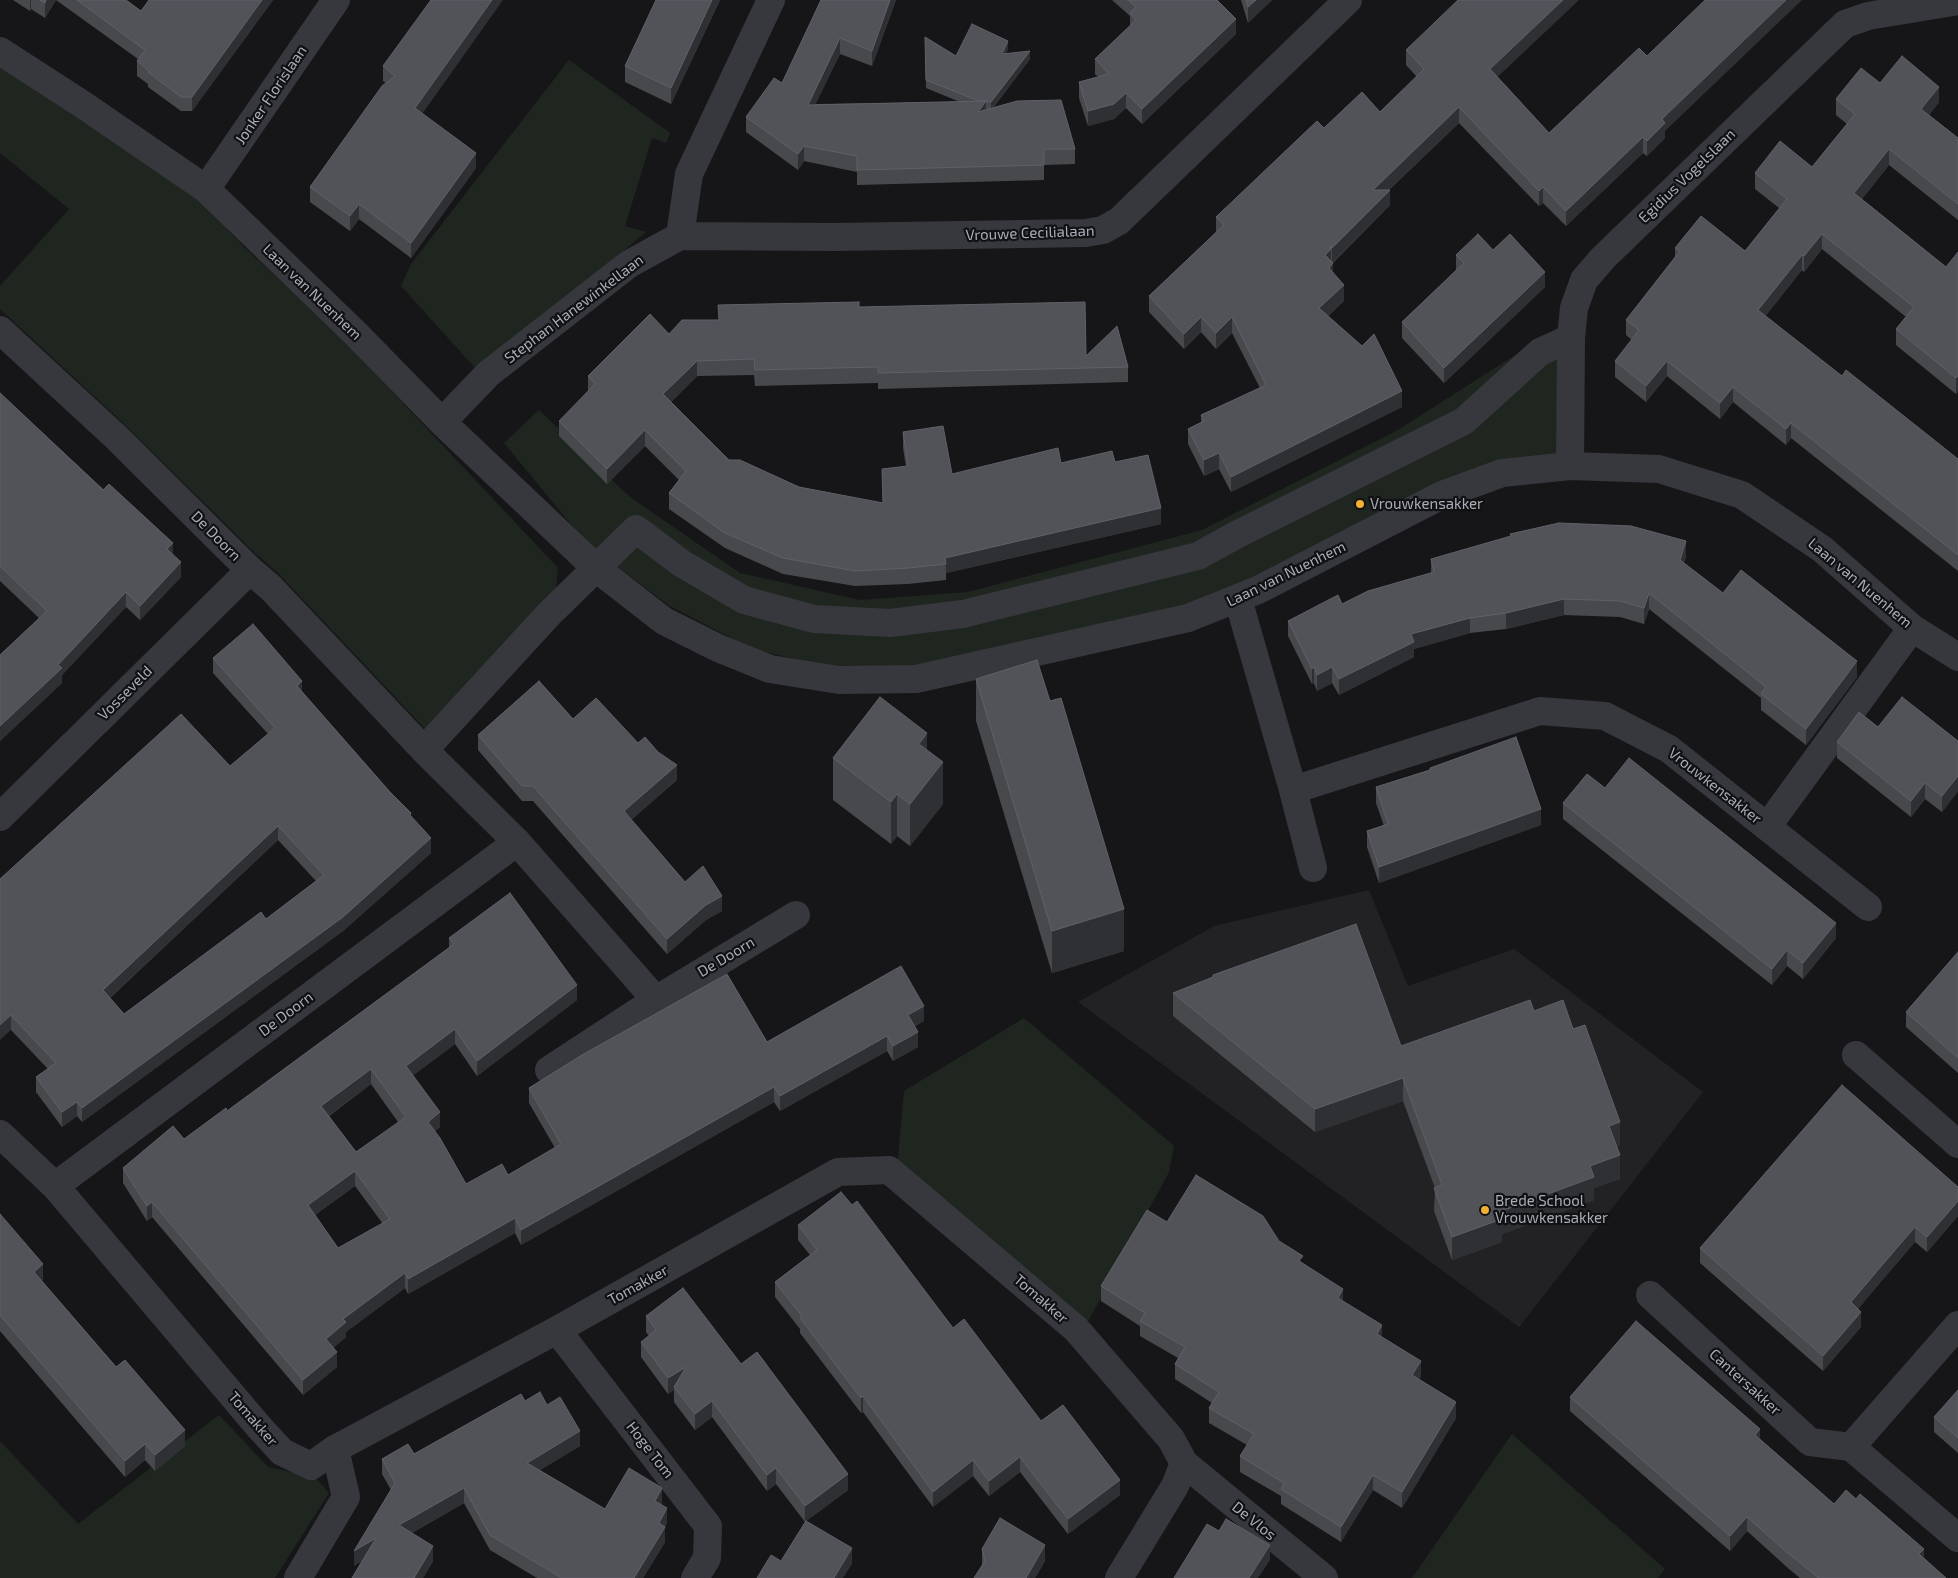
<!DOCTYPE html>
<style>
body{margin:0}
canvas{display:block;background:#161618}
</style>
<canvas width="1958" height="1578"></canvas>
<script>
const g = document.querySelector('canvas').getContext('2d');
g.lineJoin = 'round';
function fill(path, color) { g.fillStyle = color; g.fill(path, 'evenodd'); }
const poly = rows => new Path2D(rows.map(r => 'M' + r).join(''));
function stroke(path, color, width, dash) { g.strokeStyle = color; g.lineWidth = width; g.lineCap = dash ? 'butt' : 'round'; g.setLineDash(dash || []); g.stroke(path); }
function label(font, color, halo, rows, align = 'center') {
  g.font = font + ' "Exo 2",sans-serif'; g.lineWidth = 4.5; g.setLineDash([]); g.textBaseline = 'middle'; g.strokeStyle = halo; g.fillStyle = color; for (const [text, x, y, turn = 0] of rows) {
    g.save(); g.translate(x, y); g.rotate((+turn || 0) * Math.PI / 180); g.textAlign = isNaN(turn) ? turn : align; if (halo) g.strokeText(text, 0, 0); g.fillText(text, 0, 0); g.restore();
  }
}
const built = poly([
 [1369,890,1408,986,1514,949,1703,1092,1519,1327,1078,1002,1214,926]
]);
const green = poly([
 [569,60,670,133,666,143,652,138,625,226,646,232,494,359,477,370,401,286,411,264],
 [0,66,185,184,244,247,339,335,558,568,555,598,430,734,277,572,256,554,122,422,0,309,0,286,69,209,0,153],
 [1581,313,1576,450,1194,607,915,669,827,666,752,649,670,606,588,545,504,443,539,410,630,497,740,573,860,600,968,592,1202,530,1398,430],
 [1024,1018,1174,1146,1169,1172,1084,1329,897,1170,904,1091],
 [219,1415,268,1467,315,1477,329,1493,275,1578,0,1578,0,1441,78,1524],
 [1512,1434,1665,1569,1658,1578,1412,1578]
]);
const minor = poly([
 [0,51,82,104,206,189,356,334,442,422,596,568,664,621,718,648,770,669,839,680,916,679,1188,618,1258,590,1442,495,1502,473,1570,466,1659,469,1742,495,1822,549,1912,628,1958,657],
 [206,189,336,0],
 [680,236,835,237,1086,233,1103,230,1119,221,1348,0],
 [0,330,116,437,250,570,271,588,424,750,517,842,656,1000],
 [442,422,488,374,629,264,680,236,689,174,771,0],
 [1570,466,1571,338,1574,308,1584,280,1603,258,1845,24,1868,16,1958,1],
 [1238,599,1293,790,1313,868],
 [424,750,549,614,636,529,681,563,744,600,814,619,890,623,963,614,1198,556,1236,535,1464,421,1540,352,1571,338],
 [1293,790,1540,711,1605,716,1669,749,1868,907],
 [0,817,250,570],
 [1767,827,1912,628],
 [1856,1055,1958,1144],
 [549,1070,656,1000,796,915],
 [0,1134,55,1186,259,1427,282,1452,311,1466,335,1449,557,1330,838,1172,889,1170,1076,1329,1171,1439,1184,1463,1175,1486,1119,1578],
 [55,1186,517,842],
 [1650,1295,1810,1442,1851,1447,1958,1538],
 [557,1330,708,1526,707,1558,695,1578],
 [1851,1447,1958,1325],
 [1184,1463,1324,1578],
 [298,1578,346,1497,335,1449]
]);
const wall = poly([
 [13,0,56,0,45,18,31,9,30,11],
 [56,0,126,0,141,11,149,0,273,0,192,111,181,111,148,87,148,84,137,76,137,61,138,59],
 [431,0,422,114,476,168,411,258,359,219,350,231,310,202,310,187,386,83,383,81,383,66],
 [656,0,720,0,671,104,625,82,625,66],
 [821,0,896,0,872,66,840,54,815,104,960,102,926,88,925,37,956,56,1008,49,1006,53,1030,59,993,108,1075,149,1075,164,1044,165,1044,180,857,185,857,172,804,161,798,170,746,132,746,117,782,83],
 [1112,0,1217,0,1236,34,1142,124,1126,108,1114,119,1088,126,1079,98,1079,82,1098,77,1095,74,1095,59,1130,26,1130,16],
 [1241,0,1272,0,1248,23],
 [1406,50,1498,77,1549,133,1665,131,1665,138,1647,156,1643,153,1566,226,1543,203,1539,206,1459,123,1389,190,1390,205,1333,263,1333,273,1344,301,1328,316,1402,407,1231,492,1219,469,1204,476,1188,444,1188,429,1201,422,1201,415,1260,388,1232,333,1216,349,1201,332,1184,349,1149,312,1149,296,1216,232,1216,217,1324,128,1380,112,1417,77,1406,65],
 [1880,83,1939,102,1929,115,1958,138,1958,220,1889,165,1862,199,1946,267,1958,252,1956,394,1896,345,1896,329,1906,317,1822,249,1804,272,1802,270,1765,316,1842,376,1958,459,1958,571,1791,438,1786,445,1733,402,1720,419,1667,376,1646,402,1615,377,1615,361,1632,340,1626,335,1626,320,1675,257,1675,248,1745,251,1779,208,1755,189,1755,173,1812,167,1847,124,1836,115,1836,99],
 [1493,250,1545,287,1444,383,1402,338,1402,322,1456,270,1456,255],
 [859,307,1086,356,1128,367,1128,382,878,389,878,383,755,386,754,375,697,376,671,402,729,460,799,487,883,503,882,469,906,467,903,448,903,432,952,474,1061,463,1115,462,1161,524,946,573,946,580,908,584,855,586,783,574,725,548,669,509,669,493,679,480,645,446,607,484,559,436,559,421,588,392,588,376,718,320],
 [0,393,173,554,181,577,140,620,126,607,62,675,62,683,0,741,0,655,39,618,0,581],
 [1686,556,1684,563,1723,593,1857,677,1806,745,1761,710,1761,698,1649,609,1644,624,1620,617,1564,615,1506,629,1470,633,1414,649,1414,657,1339,695,1332,683,1317,691,1314,683,1312,684,1288,636,1288,621,1342,604,1431,573,1431,559],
 [213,658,302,692,411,816,431,853,343,931,82,1122,77,1116,62,1127,36,1092,36,1077,48,1069,11,1030,0,879,230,766,268,734,213,673],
 [278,840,316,881,266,919,124,1014,110,998],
 [976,679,1124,951,1052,973,976,721],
 [573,719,638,743,677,780,631,820,685,882,722,911,706,920,667,954,533,801,522,801,478,750,478,735],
 [1878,727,1958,741,1958,791,1942,812,1925,799,1911,817,1837,758,1837,742],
 [833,758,943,804,910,846,897,836,891,844,833,800],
 [1430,768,1541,825,1379,883,1367,847,1367,831,1384,826,1376,803,1376,787,1430,770],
 [1605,788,1836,938,1803,979,1787,966,1772,985,1563,819,1563,803],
 [449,938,577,1000,477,1076,455,1044,413,1075,440,1127,435,1131,466,1184,508,1175,555,1148,529,1103,529,1088,767,1042,924,1021,915,1026,918,1047,893,1061,887,1051,780,1111,774,1102,521,1245,515,1233,408,1294,405,1288,346,1332,346,1337,333,1348,337,1367,303,1395,152,1217,147,1221,123,1183,123,1168,184,1139,227,1111,449,948],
 [371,1084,398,1122,356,1152,329,1116],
 [355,1186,383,1224,338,1248,315,1215],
 [1958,952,1958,1073,1906,1027,1906,1012],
 [1173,993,1401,1046,1534,1011,1573,1029,1620,1145,1616,1146,1620,1179,1594,1188,1594,1200,1502,1234,1502,1242,1452,1260,1434,1211,1435,1188,1403,1101,1315,1132,1173,1016],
 [1958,1187,1958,1216,1927,1252,1915,1242,1883,1279,1858,1309,1861,1327,1823,1371,1700,1263,1700,1248],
 [852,1205,953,1328,1041,1421,1120,1495,1068,1534,1020,1472,989,1496,973,1476,933,1507,863,1412,861,1413,800,1333,800,1329,775,1297,775,1282,810,1255,798,1240,798,1225],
 [0,1214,43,1279,42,1281,185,1446,155,1471,145,1460,125,1477,0,1331],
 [1167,1222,1279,1241,1382,1337,1421,1376,1419,1379,1456,1418,1402,1508,1373,1490,1341,1542,1281,1504,1281,1496,1240,1472,1240,1456,1247,1445,1209,1423,1209,1408,1212,1403,1175,1379,1175,1364,1178,1358,1140,1336,1140,1326,1101,1301,1101,1286],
 [646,1316,741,1364,848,1490,806,1521,852,1564,781,1561,805,1522,776,1484,767,1491,712,1417,695,1430,674,1402,674,1390,668,1394,641,1357,641,1342,649,1336,646,1332],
 [1958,1390,1958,1453,1934,1432,1934,1417],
 [1570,1397,1760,1439,1834,1504,1924,1558,1946,1578,1800,1578,1789,1569,1747,1531,1730,1551,1570,1411],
 [525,1401,547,1405,580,1446,540,1470,605,1509,662,1503,661,1505,667,1523,665,1527,665,1542,643,1578,537,1578,490,1550,464,1503,412,1533,433,1561,423,1578,352,1578,362,1561,354,1566,391,1490,382,1474,382,1459,414,1454],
 [982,1549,1045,1561,1035,1578,974,1578,982,1565]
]);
const shadedWall = poly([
 [30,0,31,0,31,9,30,11],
 [46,0,56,0,45,18,45,3],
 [262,0,273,0,192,111,192,97],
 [492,0,503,0,415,124,415,108],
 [712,0,720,0,671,104,671,88],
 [890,0,896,0,872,66,872,51],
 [1256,0,1272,0,1248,23,1248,7],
 [1563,0,1579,0,1490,84,1490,69],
 [1786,0,1802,0,1665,131,1665,138,1647,156,1647,141,1662,119],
 [1236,19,1236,34,1142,124,1142,109],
 [840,38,840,54,808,120,808,105],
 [1008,41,1008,49,1002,62,1002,54],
 [1030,51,1030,59,991,110,991,102],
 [1939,87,1939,102,1921,125,1921,109],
 [1126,93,1126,108,1114,119,1088,126,1088,111],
 [986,101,986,117,978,112],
 [1459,107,1459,123,1373,205,1373,190],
 [1643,137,1643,153,1566,226,1566,211],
 [804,146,804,161,798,170,798,154],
 [1889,149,1889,165,1854,209,1854,193],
 [476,153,476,168,411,258,411,243],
 [1543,187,1543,203,1539,206,1539,191],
 [1390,190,1390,205,1332,263,1332,248],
 [359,204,359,219,350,231,350,216],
 [1822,234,1822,249,1804,272,1804,256],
 [1331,249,1331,264,1325,255],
 [1802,255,1802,270,1758,326,1758,310],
 [1333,263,1333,279,1329,268],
 [1545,272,1545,287,1444,383,1444,368],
 [1344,285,1344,301,1319,323,1319,308],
 [1201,317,1201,332,1184,349,1184,334],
 [1232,317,1232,333,1216,349,1216,333],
 [697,361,697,376,663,410,663,394],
 [1667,361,1667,376,1646,402,1646,386],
 [1958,376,1958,392,1956,394,1956,378],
 [1733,387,1733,402,1720,419,1720,403],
 [1402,391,1402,407,1231,492,1231,477],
 [1791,423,1791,438,1786,445,1786,429],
 [645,430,645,446,607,484,607,469],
 [1219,453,1219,469,1204,476,1204,460],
 [1161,508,1161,524,946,573,945,558],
 [1686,541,1686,556,1680,576,1680,560],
 [173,543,173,558,167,549],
 [181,562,181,577,140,620,140,606],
 [126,592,126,607,62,675,62,683,0,741,0,726],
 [1649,593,1649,609,1644,624,1644,608],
 [1564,599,1564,615,1506,629,1506,613],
 [1470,618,1470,633,1414,649,1414,657,1339,695,1339,679,1411,634],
 [1857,661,1857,677,1806,745,1806,729],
 [1314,667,1314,683,1312,684,1312,669],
 [1332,667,1332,683,1317,691,1317,675],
 [302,681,302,696,297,686],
 [927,733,927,776,919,744],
 [943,762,943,804,910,846,910,804],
 [677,765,677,780,624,826,624,811],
 [1958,776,1958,791,1942,812,1942,796],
 [1925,783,1925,799,1911,817,1911,801],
 [897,794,897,836,891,844,891,802],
 [1541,809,1541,825,1379,883,1379,867],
 [278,826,278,840,103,1004,103,990],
 [431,838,431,853,343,931,82,1122,82,1108],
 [722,896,722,911,706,920,667,954,667,939,706,905],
 [1124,909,1124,951,1052,973,1052,931],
 [1836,923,1836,938,1803,979,1803,963],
 [1787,950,1787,966,1772,985,1772,969],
 [577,985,577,1000,477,1076,477,1061],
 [924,1006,924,1021,908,1030,908,1015],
 [11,1015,11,1030,0,1040,0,1025],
 [455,1029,455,1044,406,1081,406,1066],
 [918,1032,918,1047,893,1061,893,1046],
 [887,1036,887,1051,780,1111,780,1096],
 [371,1069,371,1084,321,1121,321,1106],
 [1403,1078,1403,1101,1315,1132,1315,1109],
 [774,1087,774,1102,521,1245,521,1230],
 [77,1102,77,1116,62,1127,62,1112],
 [440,1112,440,1127,428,1137,428,1122],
 [1620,1122,1620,1145,1609,1149,1609,1126],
 [1620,1155,1620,1179,1594,1188,1594,1200,1502,1234,1502,1242,1452,1260,1452,1237,1499,1212,1590,1166],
 [355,1171,355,1186,308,1220,308,1205],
 [1958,1201,1958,1216,1927,1252,1927,1237],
 [152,1202,152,1217,147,1221,147,1206],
 [515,1218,515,1233,408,1294,408,1279],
 [1915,1227,1915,1242,1851,1317,1851,1302],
 [43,1264,43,1279,34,1288,34,1272],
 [405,1273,405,1288,346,1332,346,1337,326,1354,326,1339,343,1319],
 [1343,1289,1343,1304,1338,1298],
 [1861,1312,1861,1327,1823,1371,1823,1356],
 [1382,1325,1382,1340,1377,1334],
 [337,1352,337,1367,303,1395,303,1380],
 [1421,1361,1421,1376,1412,1390,1412,1375],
 [686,1367,674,1387,674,1390,668,1394,668,1378],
 [863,1396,863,1412,861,1413,861,1398],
 [712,1401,712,1417,695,1430,695,1414],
 [1456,1402,1456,1418,1402,1508,1402,1492],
 [1760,1429,1760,1444,1755,1435],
 [185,1430,185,1446,155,1471,155,1455],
 [580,1431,580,1446,527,1478,527,1463],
 [145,1444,145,1460,125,1477,125,1461],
 [1020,1457,1020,1472,989,1496,989,1481],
 [973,1460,973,1476,933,1507,933,1492],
 [776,1468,776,1484,767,1491,767,1475],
 [848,1474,848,1490,805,1522,805,1506],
 [1373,1475,1373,1490,1341,1542,1341,1527],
 [1120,1480,1120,1495,1068,1534,1068,1519],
 [464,1488,464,1503,399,1540,399,1525],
 [662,1488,662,1503,655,1516,655,1501],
 [667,1508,667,1523,665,1527,665,1542,643,1578,634,1578,659,1523],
 [1747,1517,1747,1531,1730,1551,1730,1536],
 [376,1538,376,1553,354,1566,354,1551],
 [1045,1545,1045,1561,1035,1578,1026,1578],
 [1270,1545,1270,1560,1258,1578,1249,1578],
 [433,1546,433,1561,423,1578,414,1578],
 [852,1548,852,1564,843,1578,834,1578],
 [1924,1549,1924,1564,1919,1554]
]);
const building = poly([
 [40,0,46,0,45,3,40,0],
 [77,0,126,0,141,11,149,0,262,0,192,97,181,97,148,72,149,71,137,61,145,50,77,0],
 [431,0,492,0,415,108,476,153,411,243,359,204,350,216,310,187,382,86,395,76,383,66,431,0],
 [656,0,712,0,671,88,625,66,656,0],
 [821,0,890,0,872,51,840,38,808,105,986,101,978,112,1017,101,1061,100,1075,149,1044,149,1044,165,857,170,857,156,804,146,798,154,746,117,774,78,782,83,821,0],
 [1128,0,1217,0,1236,19,1142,109,1126,93,1114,104,1088,111,1079,82,1109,74,1095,59,1136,20,1130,13,1136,7,1128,0],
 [1246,0,1256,0,1248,7,1246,0],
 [1458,0,1563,0,1490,69,1549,133,1639,48,1647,56,1705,0,1786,0,1662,119,1665,123,1647,141,1643,137,1566,211,1543,187,1539,191,1459,107,1373,190,1390,190,1332,248,1330,246,1331,249,1325,255,1333,263,1329,268,1344,285,1319,308,1362,346,1374,334,1402,391,1231,477,1219,453,1204,460,1188,429,1204,421,1201,415,1266,385,1232,317,1216,333,1201,317,1184,334,1149,296,1224,225,1216,217,1317,121,1324,128,1362,92,1380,112,1424,69,1406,50,1458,0],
 [972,24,1008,41,1002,54,1030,51,991,102,986,102,986,101,979,101,926,80,925,37,956,56,972,24],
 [1902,56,1939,87,1921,109,1958,138,1958,204,1889,149,1854,193,1946,267,1958,252,1958,376,1956,378,1896,329,1914,307,1822,234,1804,256,1802,255,1758,310,1842,376,1846,370,1958,459,1958,555,1791,423,1786,429,1733,387,1720,403,1667,361,1646,386,1615,361,1639,330,1626,320,1680,251,1675,248,1701,216,1745,251,1787,199,1755,173,1780,141,1812,167,1855,114,1836,99,1848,84,1861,68,1880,83,1902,56],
 [1478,234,1493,250,1510,234,1545,272,1444,368,1402,322,1464,263,1456,255,1478,234],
 [859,302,859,307,1085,302,1086,356,1117,326,1128,367,878,373,878,367,755,370,754,359,697,361,663,394,729,460,740,460,799,487,883,503,882,469,908,466,903,432,943,426,952,474,1058,448,1061,463,1112,451,1115,462,1148,455,1161,508,945,558,946,564,908,568,855,571,783,558,725,533,669,493,686,471,645,430,607,469,559,421,595,384,588,376,650,314,669,334,682,320,719,320,718,305,859,302],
 [0,393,103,490,109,484,173,543,167,549,181,562,140,606,126,592,58,665,62,668,0,726,0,655,47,611,0,566,0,393],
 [1559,523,1631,526,1686,541,1680,560,1723,593,1741,570,1857,661,1806,729,1761,694,1766,687,1649,593,1644,608,1620,601,1564,599,1506,613,1470,618,1411,634,1414,642,1339,679,1332,667,1317,675,1314,667,1312,669,1288,621,1338,595,1342,604,1368,591,1434,572,1431,559,1511,536,1510,534,1559,523],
 [253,624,302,681,297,686,390,792,411,813,410,815,431,838,343,917,82,1108,77,1102,62,1112,36,1077,56,1063,11,1015,0,1025,0,879,181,714,230,766,275,728,213,658,253,624],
 [278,826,324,875,266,919,261,912,124,1014,103,990,278,826],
 [1037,660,1050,701,1061,698,1124,909,1052,931,976,679,1037,660],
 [539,681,573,719,596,698,638,743,645,737,658,752,677,765,624,811,685,882,703,866,722,896,706,905,667,939,533,786,522,786,478,735,539,681],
 [880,697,927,733,919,744,943,762,910,804,897,794,891,802,833,758,880,697],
 [1902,697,1958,741,1958,776,1942,796,1925,783,1911,801,1837,742,1859,712,1878,727,1902,697],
 [1516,737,1541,809,1379,867,1367,831,1388,824,1376,787,1430,770,1430,768,1516,737],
 [1629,758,1836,923,1803,963,1787,950,1772,969,1563,803,1587,774,1605,788,1629,758],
 [510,893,577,985,477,1061,455,1029,406,1066,440,1112,428,1122,440,1138,466,1184,502,1164,508,1175,561,1144,529,1088,582,1055,727,974,767,1042,901,966,924,1006,908,1015,918,1032,893,1046,887,1036,780,1096,774,1087,521,1230,515,1218,408,1279,405,1273,343,1319,346,1322,326,1339,337,1352,303,1380,152,1202,147,1206,123,1168,173,1126,184,1139,226,1108,227,1111,454,944,449,938,510,893],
 [371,1069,406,1117,356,1152,321,1106,371,1069],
 [355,1171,390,1219,338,1248,308,1205,355,1171],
 [1356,924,1401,1046,1530,1000,1534,1011,1563,1000,1573,1029,1585,1025,1620,1122,1609,1126,1620,1155,1590,1166,1594,1177,1499,1212,1502,1219,1452,1237,1434,1188,1442,1185,1403,1078,1315,1109,1173,993,1213,977,1213,975,1356,924],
 [1958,952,1958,1058,1906,1012,1958,952],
 [1842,1085,1958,1187,1958,1201,1927,1237,1915,1227,1883,1264,1851,1302,1861,1312,1823,1356,1700,1248,1842,1085],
 [1196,1175,1263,1216,1279,1241,1303,1256,1299,1261,1343,1289,1338,1298,1382,1325,1377,1334,1421,1361,1412,1375,1456,1402,1402,1492,1373,1475,1341,1527,1281,1489,1284,1483,1240,1456,1254,1434,1209,1408,1219,1392,1175,1364,1185,1347,1140,1321,1145,1313,1101,1286,1147,1210,1167,1222,1196,1175],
 [841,1192,852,1205,857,1201,953,1328,964,1319,1041,1421,1063,1405,1120,1480,1068,1519,1020,1457,989,1481,973,1460,933,1492,863,1396,861,1398,800,1318,802,1316,775,1282,817,1250,798,1225,841,1192],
 [0,1214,43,1264,34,1272,116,1367,125,1360,185,1430,155,1455,145,1444,125,1461,0,1315,0,1214],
 [683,1288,741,1364,757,1352,848,1474,805,1506,776,1468,767,1475,712,1401,695,1414,674,1387,686,1367,668,1378,641,1342,656,1330,646,1316,683,1288],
 [1636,1321,1760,1429,1755,1435,1834,1504,1846,1490,1856,1499,1860,1494,1924,1549,1919,1554,1946,1578,1819,1578,1789,1554,1747,1517,1730,1536,1570,1397,1636,1321],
 [1958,1390,1958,1438,1934,1417,1958,1390],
 [540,1392,547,1405,560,1397,580,1431,527,1463,605,1509,629,1468,662,1488,655,1501,667,1508,659,1523,665,1527,634,1578,562,1578,490,1535,464,1488,399,1525,433,1546,414,1578,352,1578,376,1538,354,1551,395,1483,382,1459,408,1444,414,1454,521,1394,525,1401,540,1392],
 [1000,1518,1045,1545,1026,1578,974,1578,985,1561,982,1549,1000,1518],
 [1226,1519,1270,1545,1249,1578,1174,1578,1207,1524,1219,1531,1226,1519],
 [806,1521,852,1548,834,1578,757,1578,771,1555,781,1561,806,1521]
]);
const markers = [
 [1360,504,5,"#f2b134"],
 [1485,1210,5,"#f2b134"]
];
const streetNames = [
 ["Jonker Florislaan",271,95,-56],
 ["Egidius Vogelslaan",1687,176,-44],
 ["Vrouwe Cecilialaan",1030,233,-2],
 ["Laan van Nuenhem",312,292,44],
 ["Stephan Hanewinkellaan",574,309,-37],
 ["De Doorn",216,536,45],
 ["Laan van Nuenhem",1286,574,-26],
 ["Laan van Nuenhem",1860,583,40],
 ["Vosseveld",125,693,-45],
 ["Vrouwkensakker",1715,786,38],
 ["De Doorn",726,957,-31],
 ["De Doorn",286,1014,-37],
 ["Tomakker",638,1285,-29],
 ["Tomakker",1041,1299,41],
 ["Cantersakker",1745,1382,42],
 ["Tomakker",253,1419,49],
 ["Hoge Tom",650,1450,52],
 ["De Vlos",1254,1521,39]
];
const poiNames = [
 ["Vrouwkensakker",1370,504],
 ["Brede School",1495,1201],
 ["Vrouwkensakker",1495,1218]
];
fill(built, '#222225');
fill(green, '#1e261f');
stroke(minor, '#37383d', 28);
fill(wall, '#47494d');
fill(shadedWall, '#2f3033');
fill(building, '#525359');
stroke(building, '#5f6168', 1);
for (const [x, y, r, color] of markers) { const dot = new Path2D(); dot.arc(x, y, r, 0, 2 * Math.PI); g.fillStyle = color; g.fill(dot); stroke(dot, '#111113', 2); }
label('15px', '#a8adb8', '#111113', streetNames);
label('15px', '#a8adb8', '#111113', poiNames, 'left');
</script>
